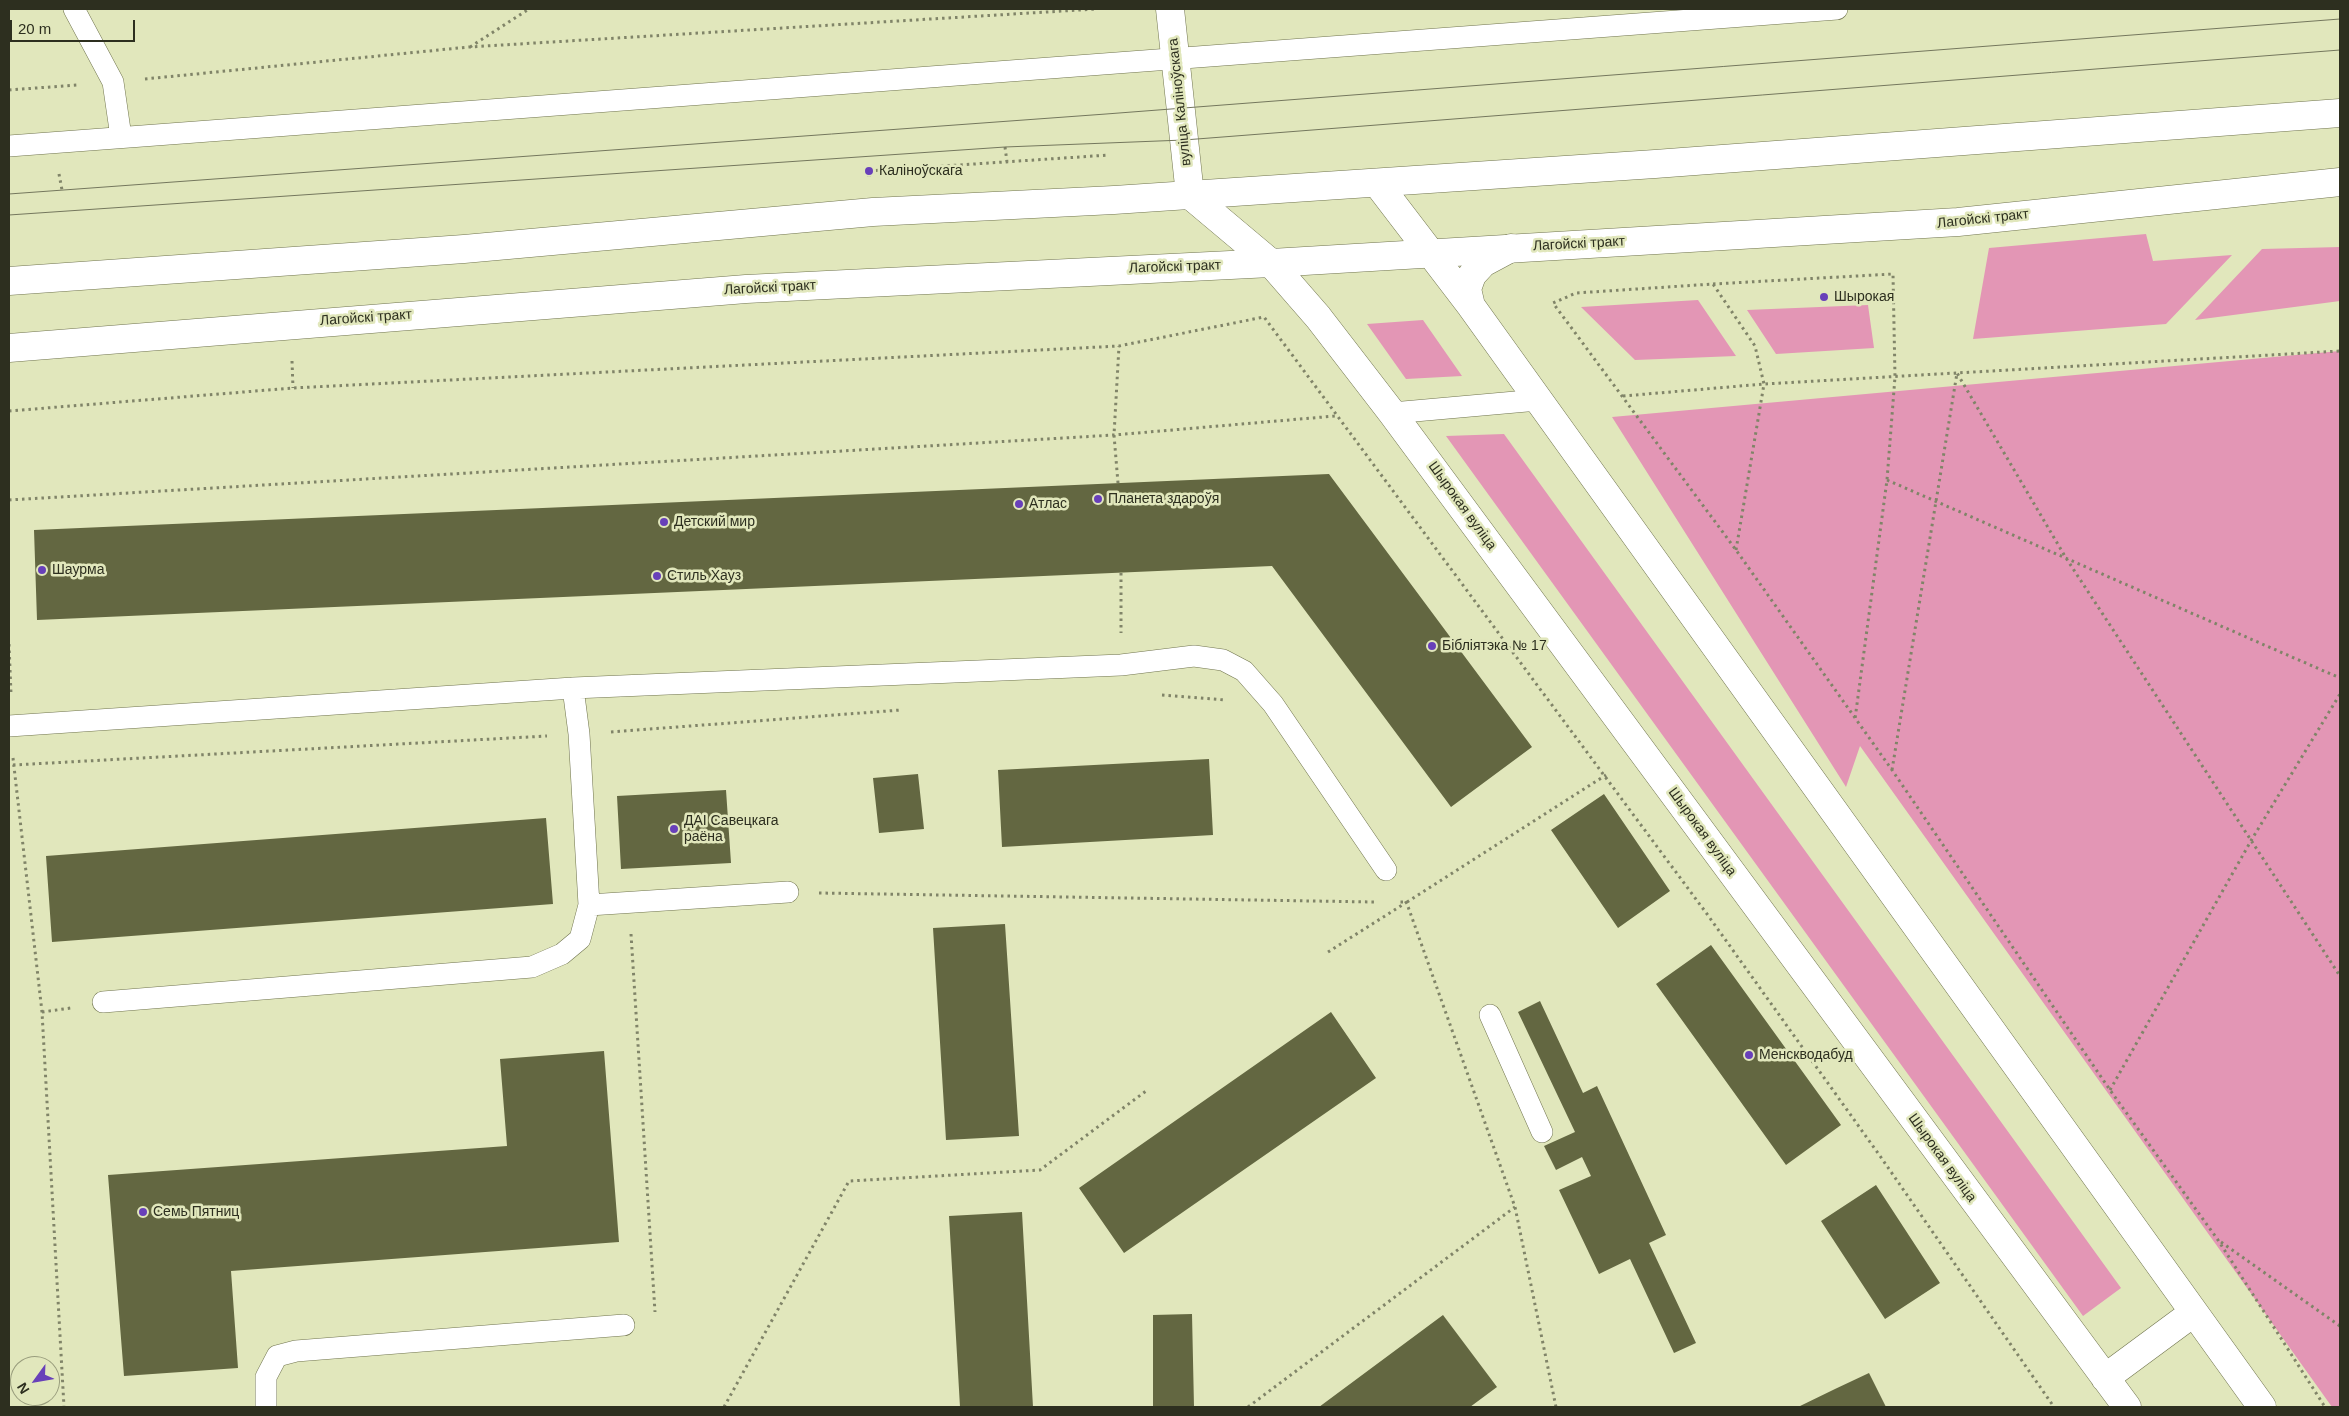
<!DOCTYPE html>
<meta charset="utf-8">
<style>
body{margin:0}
#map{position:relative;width:2349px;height:1416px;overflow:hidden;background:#e1e7bc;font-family:Arial,sans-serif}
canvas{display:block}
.frame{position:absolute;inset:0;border:10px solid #2d2f1f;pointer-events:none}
.north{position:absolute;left:10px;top:1356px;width:50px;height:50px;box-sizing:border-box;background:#e1e7bc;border:1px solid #999d7d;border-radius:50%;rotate:238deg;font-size:14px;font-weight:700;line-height:20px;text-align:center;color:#2d2f1f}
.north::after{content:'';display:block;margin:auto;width:18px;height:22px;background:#6840b9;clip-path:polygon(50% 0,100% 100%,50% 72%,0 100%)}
.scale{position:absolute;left:10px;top:20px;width:125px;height:22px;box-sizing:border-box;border:2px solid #2d2f1f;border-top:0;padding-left:6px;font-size:15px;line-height:18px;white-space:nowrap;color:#2d2f1f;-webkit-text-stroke:4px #e1e7bc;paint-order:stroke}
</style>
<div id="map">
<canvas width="2349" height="1416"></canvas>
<div class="frame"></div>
<div class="north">N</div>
<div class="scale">20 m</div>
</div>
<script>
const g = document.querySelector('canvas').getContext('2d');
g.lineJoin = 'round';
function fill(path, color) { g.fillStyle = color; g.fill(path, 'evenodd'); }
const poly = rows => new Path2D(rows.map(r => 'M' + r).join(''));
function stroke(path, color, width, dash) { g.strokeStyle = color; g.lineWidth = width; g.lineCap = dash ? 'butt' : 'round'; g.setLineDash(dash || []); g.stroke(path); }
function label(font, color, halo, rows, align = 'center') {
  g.font = font + ' Arial,sans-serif'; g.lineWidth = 5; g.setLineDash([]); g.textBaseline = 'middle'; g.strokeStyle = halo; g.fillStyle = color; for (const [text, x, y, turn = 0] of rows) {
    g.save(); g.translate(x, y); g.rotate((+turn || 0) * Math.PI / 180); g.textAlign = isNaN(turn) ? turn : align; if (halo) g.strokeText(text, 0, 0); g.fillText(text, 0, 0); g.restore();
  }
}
const green = poly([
 [2146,234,2153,261,2232,255,2166,324,1973,339,1989,248],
 [2340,247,2340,301,2195,320,2262,249],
 [1698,300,1736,356,1635,360,1581,307],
 [1868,305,1874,348,1776,354,1747,310],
 [1423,320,1462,376,1406,379,1367,324],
 [2340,351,2340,1407,2332,1407,1860,746,1846,787,1612,417],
 [1504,434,2121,1288,2083,1316,1446,436]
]);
const building = poly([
 [1329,474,1532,747,1451,807,1272,566,37,620,34,530],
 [1209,759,1213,835,1002,847,998,770],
 [918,774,924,829,879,833,873,778],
 [726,790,731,863,621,869,617,796],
 [1604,794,1670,891,1618,928,1551,830],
 [546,818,553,904,52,942,46,856],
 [1005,924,1019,1136,946,1140,933,928],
 [1711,945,1841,1125,1786,1165,1656,984],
 [1540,1001,1583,1093,1597,1086,1666,1235,1649,1243,1696,1343,1674,1353,1630,1259,1599,1274,1559,1190,1591,1176,1582,1157,1556,1170,1544,1146,1575,1132,1518,1012],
 [1331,1012,1376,1078,1124,1253,1079,1188],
 [604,1051,619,1242,231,1271,238,1368,124,1376,108,1175,507,1146,500,1059],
 [1876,1185,1940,1283,1885,1319,1821,1221],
 [1022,1212,1033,1407,960,1407,949,1216],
 [1192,1314,1194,1407,1153,1407,1153,1315],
 [1443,1315,1497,1387,1470,1407,1319,1407],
 [1869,1373,1886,1407,1798,1407,1835,1389]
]);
const path = poly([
 [470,47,529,9],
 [145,79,469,47,1096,9],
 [9,90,77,85],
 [1005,147,1007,162],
 [59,174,62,190],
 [869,177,869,171,1109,155],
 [1713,284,1893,274,1895,377,1887,480,1855,719],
 [292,361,293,388],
 [1623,396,1764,384,2340,351],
 [9,411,293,388,1119,346,1264,317,1707,914,1880,1156,2054,1407],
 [1887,480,2340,678],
 [1118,483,1114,435,1119,346],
 [9,500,1114,435,1335,416],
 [1736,550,1764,384,1755,346,1713,284,1576,293,1553,303,1736,550,1892,770,2110,1090,2218,1240,2325,1407],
 [1121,573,1121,633],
 [9,644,11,694],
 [1162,695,1225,700],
 [611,732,901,710],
 [13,758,42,1012,64,1407],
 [13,765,547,736],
 [1892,770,1957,373,2066,558,2340,976],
 [819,893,1375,902],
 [1406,901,1515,1207,1556,1407],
 [1407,902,1606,775],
 [631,934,655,1312],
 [1328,952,1407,902,1399,902],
 [42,1012,71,1008],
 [2110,1090,2252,839,2340,694],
 [2221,1242,2340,1326],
 [724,1407,849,1181,1040,1170,1146,1091],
 [1248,1407,1515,1207]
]);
const lane = poly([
 [74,9,113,82,121,137],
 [9,146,1837,9],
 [1392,413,1538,400],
 [9,726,573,688,1121,665,1194,656,1223,660,1244,671,1273,704,1386,870],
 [589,905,788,892],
 [103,1002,532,967,562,954,580,939,589,905,579,734,573,688],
 [1490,1015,1542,1132],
 [266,1407,266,1377,277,1356,296,1351,624,1325]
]);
const secondary = poly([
 [1170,9,1190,195,1271,263,1318,317,1392,413,2127,1407],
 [1377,183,1471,306,2262,1407],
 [1471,306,1467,289,1472,275,1483,263,1511,248],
 [2105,1378,2193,1313]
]);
const primary = poly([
 [9,281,464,249,873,212,1114,200,1655,164,2340,113],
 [9,348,746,289,1271,263,1958,222,2340,182]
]);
const tram = poly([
 [9,194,1106,114,2340,19],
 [9,215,1005,147,1184,140,2340,50]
]);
const markers = [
 [869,171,5,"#6840b9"],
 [1824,297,5,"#6840b9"],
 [1098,499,5,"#6840b9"],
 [1019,504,5,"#6840b9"],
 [664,522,5,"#6840b9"],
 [42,570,5,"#6840b9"],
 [657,576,5,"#6840b9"],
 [1432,646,5,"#6840b9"],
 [674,829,5,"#6840b9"],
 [1749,1055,5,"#6840b9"],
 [143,1212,5,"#6840b9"]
];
const streetNames = [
 ["вуліца Каліноўскага",1180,102,-96],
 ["Лагойскі тракт",1983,219,-6],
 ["Лагойскі тракт",1579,244,-3],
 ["Лагойскі тракт",1175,267,-2],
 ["Лагойскі тракт",770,288,-3],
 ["Лагойскі тракт",366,318,-4],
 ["Шырокая вуліца",1462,506,54],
 ["Шырокая вуліца",1702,832,54],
 ["Шырокая вуліца",1942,1158,54]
];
const poiNames = [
 ["Каліноўскага",879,171],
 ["Шырокая",1834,297],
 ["Планета здароўя",1108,499],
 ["Атлас",1029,504],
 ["Детский мир",674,522],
 ["Шаурма",52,570],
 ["Стиль Хауз",667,576],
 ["Бібліятэка № 17",1442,646],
 ["ДАІ Савецкага",684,821],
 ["раёна",684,837],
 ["Менскводабуд",1759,1055],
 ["Семь Пятниц",153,1212]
];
fill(green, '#e396b5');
fill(building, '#636741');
stroke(lane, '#70744e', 22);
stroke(secondary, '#70744e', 29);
stroke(primary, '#70744e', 29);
stroke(path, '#808468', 3, [2.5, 4]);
stroke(lane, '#fff', 21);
stroke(secondary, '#fff', 28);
stroke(primary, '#fff', 28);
stroke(tram, '#74775d', 1);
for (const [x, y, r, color] of markers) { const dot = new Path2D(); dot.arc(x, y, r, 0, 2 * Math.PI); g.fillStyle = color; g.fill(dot); stroke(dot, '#e1e7bc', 2); }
label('14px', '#2d2f1f', '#e1e7bc', streetNames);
label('14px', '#2d2f1f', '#e1e7bc', poiNames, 'left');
</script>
